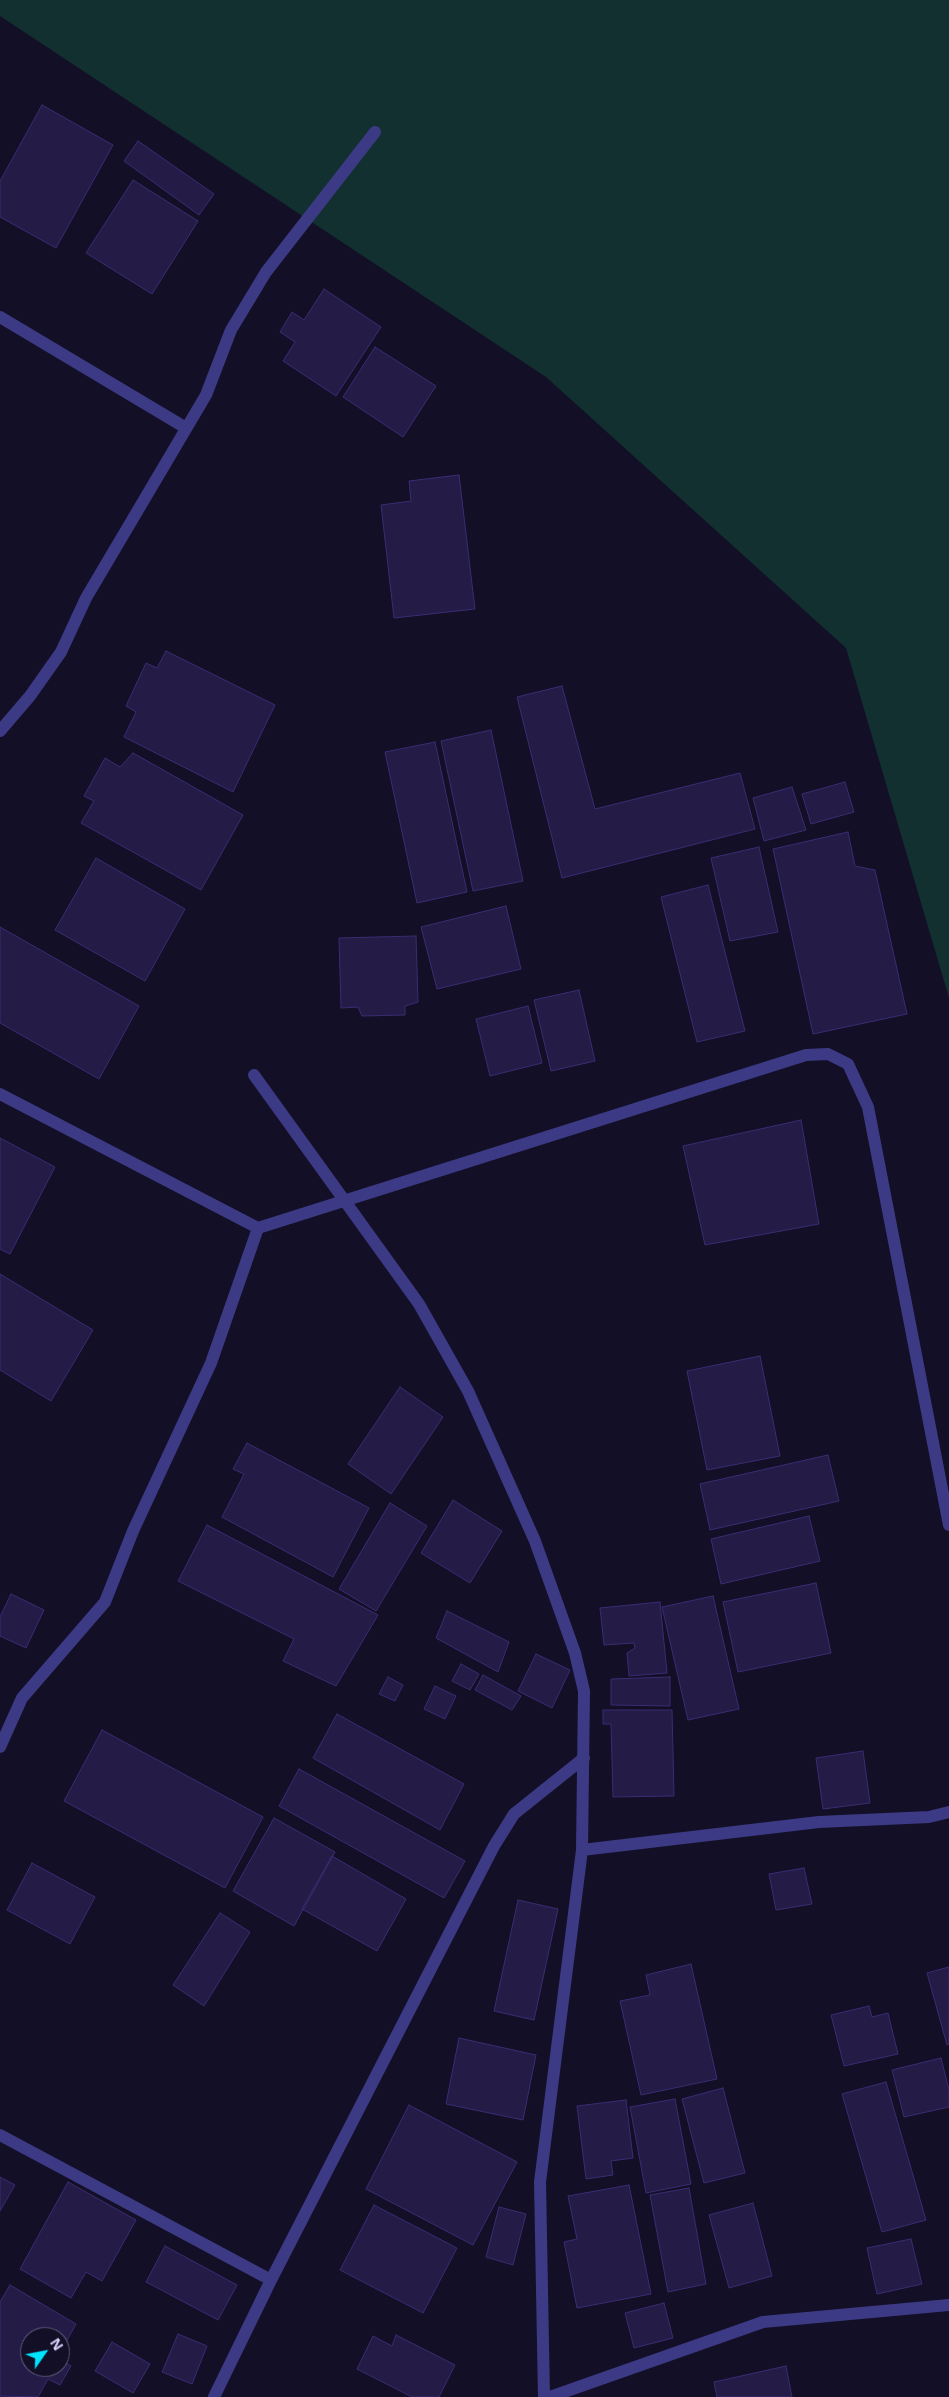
<!DOCTYPE html>
<style>
body{margin:0}
#map{position:relative;width:949px;height:2397px;overflow:hidden;background:#130f26;font-family:"Open Sans",sans-serif}
canvas{display:block}
.north{position:absolute;left:20px;top:2327px;width:50px;height:50px;box-sizing:border-box;background:#130f26;border:1px solid #625e7d;border-radius:50%;rotate:57deg;font-size:14px;font-weight:700;line-height:20px;text-align:center;color:#d9d4ff}
.north::after{content:'';display:block;margin:auto;width:18px;height:22px;background:#00e5ff;clip-path:polygon(50% 0,100% 100%,50% 72%,0 100%)}
</style>
<div id="map">
<canvas width="949" height="2397"></canvas>
<div class="north">N</div>
</div>
<script>
const g = document.querySelector('canvas').getContext('2d');
g.lineJoin = 'round';
function fill(path, color) { g.fillStyle = color; g.fill(path, 'evenodd'); }
const poly = rows => new Path2D(rows.map(r => 'M' + r).join(''));
function stroke(path, color, width, dash) { g.strokeStyle = color; g.lineWidth = width; g.lineCap = dash ? 'butt' : 'round'; g.setLineDash(dash || []); g.stroke(path); }
const green = poly([
 [0,0,949,0,949,998,846,648,546,377,0,16]
]);
const building = poly([
 [42,105,113,145,56,248,0,217,0,181,42,105],
 [138,141,214,194,199,215,124,161,138,141],
 [133,180,198,221,152,294,86,253,133,180],
 [324,289,381,327,336,396,283,361,295,342,280,332,292,312,304,320,324,289],
 [375,347,436,386,403,437,343,397,375,347],
 [459,475,475,609,394,618,381,505,411,501,409,481,459,475],
 [166,651,275,705,233,792,124,737,136,712,126,706,146,663,157,668,166,651],
 [562,686,595,809,740,773,755,829,562,878,517,697,562,686],
 [491,730,523,881,473,891,441,741,491,730],
 [435,742,467,892,417,903,385,752,435,742],
 [133,753,243,815,201,890,81,823,94,801,84,796,105,758,120,767,133,753],
 [845,782,854,812,811,824,802,794,845,782],
 [792,787,806,830,764,841,753,798,792,787],
 [848,832,855,866,875,870,907,1014,813,1034,773,849,848,832],
 [759,847,778,932,730,941,711,858,759,847],
 [96,858,185,909,145,981,55,930,96,858],
 [708,885,745,1031,697,1042,661,897,708,885],
 [506,906,521,969,437,989,421,927,506,906],
 [0,927,139,1006,99,1079,0,1023,0,927],
 [416,936,418,1002,405,1006,405,1015,362,1016,358,1007,341,1008,339,938,416,936],
 [579,990,595,1061,551,1071,534,1000,579,990],
 [528,1006,542,1063,490,1076,476,1019,528,1006],
 [801,1120,819,1224,705,1245,683,1146,801,1120],
 [0,1138,55,1167,10,1254,0,1249,0,1138],
 [0,1274,93,1330,51,1401,0,1370,0,1274],
 [760,1356,780,1456,707,1470,687,1371,760,1356],
 [400,1387,443,1417,391,1494,348,1464,400,1387],
 [247,1443,369,1508,333,1577,222,1517,244,1474,233,1469,247,1443],
 [828,1455,839,1501,710,1530,700,1484,828,1455],
 [453,1500,502,1531,470,1583,421,1553,453,1500],
 [390,1503,427,1526,376,1611,339,1589,390,1503],
 [809,1516,820,1561,721,1584,711,1539,809,1516],
 [207,1525,378,1615,336,1686,283,1661,294,1639,178,1581,207,1525],
 [816,1583,831,1653,738,1672,723,1602,816,1583],
 [11,1594,44,1610,26,1648,0,1636,0,1617,11,1594],
 [713,1596,739,1709,688,1720,662,1607,713,1596],
 [660,1602,667,1673,629,1676,627,1653,635,1648,634,1643,604,1645,600,1608,660,1602],
 [447,1611,509,1642,498,1672,436,1638,447,1611],
 [536,1654,570,1670,552,1708,518,1691,536,1654],
 [461,1664,479,1674,470,1690,452,1681,461,1664],
 [483,1675,521,1696,512,1710,475,1690,483,1675],
 [388,1677,403,1685,395,1701,379,1694,388,1677],
 [670,1677,670,1706,611,1705,611,1679,670,1677],
 [435,1686,456,1696,445,1719,424,1709,435,1686],
 [603,1710,672,1710,674,1796,613,1797,611,1724,603,1724,603,1710],
 [337,1714,464,1784,440,1830,313,1758,337,1714],
 [102,1730,263,1817,225,1888,64,1801,102,1730],
 [863,1751,870,1803,823,1809,816,1758,863,1751],
 [299,1769,465,1861,444,1898,279,1806,299,1769],
 [274,1818,335,1852,294,1926,233,1891,274,1818],
 [332,1856,406,1899,377,1951,302,1909,332,1856],
 [32,1863,95,1897,70,1944,7,1910,32,1863],
 [804,1868,812,1904,776,1910,769,1874,804,1868],
 [518,1900,558,1909,534,2020,494,2011,518,1900],
 [220,1913,250,1932,204,2006,173,1985,220,1913],
 [691,1964,717,2079,641,2095,620,2001,650,1995,646,1975,691,1964],
 [949,1967,949,2044,947,2045,927,1973,949,1967],
 [869,2006,872,2017,888,2013,898,2054,844,2066,831,2015,869,2006],
 [459,2038,536,2055,523,2120,446,2104,459,2038],
 [941,2058,949,2090,949,2107,904,2117,892,2070,941,2058],
 [886,2082,926,2220,882,2232,842,2094,886,2082],
 [723,2088,745,2173,704,2183,682,2099,723,2088],
 [675,2099,691,2184,646,2193,630,2107,675,2099],
 [626,2100,633,2158,611,2161,613,2175,586,2179,577,2106,626,2100],
 [409,2105,517,2162,473,2245,366,2189,409,2105],
 [0,2177,15,2185,0,2211,0,2177],
 [68,2182,136,2220,102,2281,86,2272,71,2298,20,2269,68,2182],
 [629,2185,651,2294,577,2308,564,2242,577,2239,568,2196,629,2185],
 [689,2188,706,2284,668,2292,650,2195,689,2188],
 [753,2203,772,2276,729,2288,709,2215,753,2203],
 [374,2205,457,2248,423,2313,340,2270,374,2205],
 [499,2207,526,2214,513,2265,486,2257,499,2207],
 [911,2239,922,2284,877,2294,867,2248,911,2239],
 [165,2246,237,2285,218,2320,146,2282,165,2246],
 [10,2285,76,2324,60,2353,60,2337,30,2337,30,2367,60,2367,60,2359,71,2366,60,2385,48,2379,38,2397,0,2396,0,2302,10,2285],
 [664,2303,673,2338,634,2348,625,2313,664,2303],
 [178,2334,207,2346,192,2384,162,2372,178,2334],
 [396,2335,455,2365,439,2397,412,2397,357,2369,373,2336,392,2346,396,2335],
 [112,2342,150,2364,133,2393,95,2371,112,2342],
 [786,2366,792,2397,717,2397,714,2382,786,2366]
]);
const minor = poly([
 [0,317,186,428],
 [0,731,30,696,61,652,86,598,206,395,231,330,266,272,375,132],
 [254,1075,419,1304,468,1391,535,1541,575,1653,584,1691,582,1850,540,2182,544,2397],
 [0,1094,258,1228,806,1055,828,1054,848,1064,868,1107,949,1525],
 [0,1747,22,1698,105,1602,133,1531,211,1363,258,1228],
 [582,1850,819,1822,929,1817,949,1812],
 [0,2135,271,2280],
 [214,2397,271,2280,494,1846,514,1814,584,1758],
 [550,2397,763,2322,949,2305]
]);
fill(green, '#12302f');
fill(building, '#241b47');
stroke(building, '#3b2d73', 1);
stroke(minor, '#3d3a85', 12);
</script>
